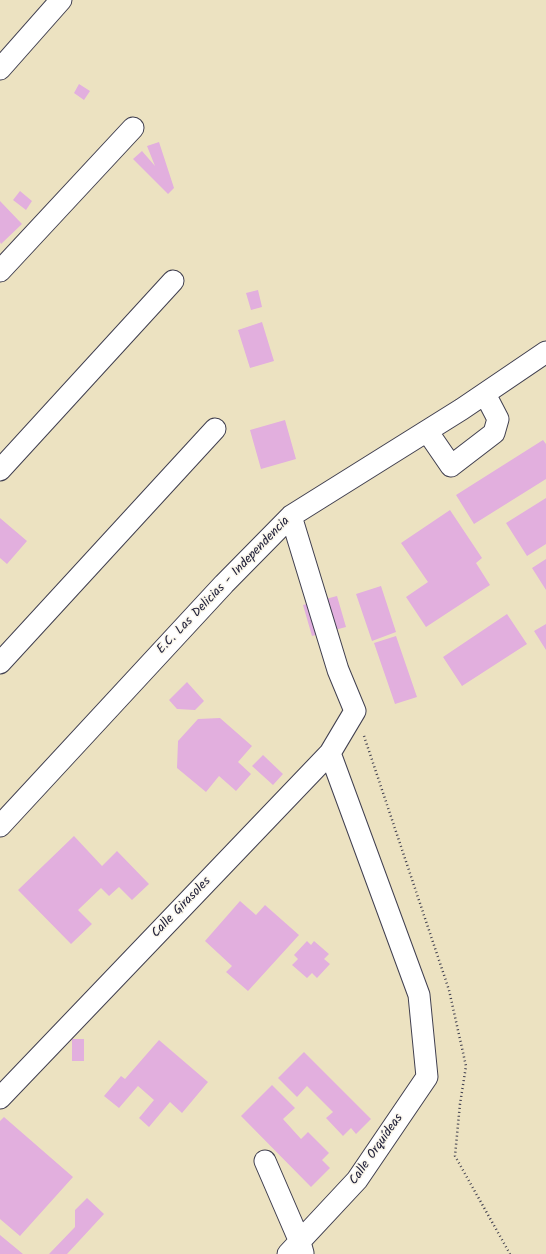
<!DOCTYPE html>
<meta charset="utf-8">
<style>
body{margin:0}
canvas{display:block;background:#ece2c1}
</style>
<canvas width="546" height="1254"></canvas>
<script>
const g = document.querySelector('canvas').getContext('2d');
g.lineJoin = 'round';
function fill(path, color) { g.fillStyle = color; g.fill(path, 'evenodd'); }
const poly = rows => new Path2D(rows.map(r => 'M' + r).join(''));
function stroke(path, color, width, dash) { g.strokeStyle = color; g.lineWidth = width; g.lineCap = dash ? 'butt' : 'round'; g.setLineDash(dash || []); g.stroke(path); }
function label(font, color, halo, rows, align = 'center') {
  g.font = font + ' Kalam,sans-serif'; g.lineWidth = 3; g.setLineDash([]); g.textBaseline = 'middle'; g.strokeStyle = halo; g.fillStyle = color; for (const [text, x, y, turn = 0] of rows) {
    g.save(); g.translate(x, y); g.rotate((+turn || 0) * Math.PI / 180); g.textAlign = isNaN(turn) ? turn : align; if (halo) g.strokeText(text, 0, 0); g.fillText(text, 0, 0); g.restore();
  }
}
const building = poly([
 [79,84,90,91,84,100,74,93],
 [159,142,174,188,168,194,133,159,142,151,155,166,147,146],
 [20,191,32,201,26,210,13,200],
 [0,201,22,224,1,244,0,242],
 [258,290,262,307,251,310,246,293],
 [262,322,274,361,250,368,238,330],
 [285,420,296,459,261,469,250,430],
 [543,440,546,444,546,479,474,524,456,495],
 [546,498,546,544,527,556,506,523],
 [450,510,482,558,476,563,490,585,426,627,406,597,428,582,401,543],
 [0,518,27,541,7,564,0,558],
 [546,559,546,590,532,568],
 [381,586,396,632,372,641,356,594],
 [337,596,346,627,312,636,303,605],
 [507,614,527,644,462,686,443,657],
 [546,624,546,650,534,631],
 [396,636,417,697,395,704,374,643],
 [187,682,204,701,195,710,177,709,169,700],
 [220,718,252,746,238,762,251,774,236,791,219,776,206,792,177,768,178,741,198,719],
 [263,755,283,774,273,785,252,766],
 [74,836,102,866,117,851,149,884,132,900,119,887,109,896,101,888,78,910,92,924,71,944,18,890],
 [240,901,256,915,265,905,299,935,248,991,226,972,232,966,205,941],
 [307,941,311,945,314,941,329,954,324,959,330,964,317,978,312,973,307,978,292,965,298,959,294,955],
 [72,1039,84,1039,84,1061,72,1061],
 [159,1040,208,1082,182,1113,170,1102,149,1127,139,1118,154,1100,138,1086,119,1108,104,1096,121,1076,125,1079],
 [304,1052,371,1119,356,1134,351,1128,343,1136,326,1118,333,1112,307,1086,297,1097,278,1078],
 [272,1085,295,1108,283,1119,301,1139,308,1132,329,1153,322,1160,330,1168,311,1187,241,1116],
 [4,1117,73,1177,20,1236,0,1219,0,1121],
 [87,1198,104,1214,67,1254,49,1254,75,1227,75,1210],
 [0,1235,23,1254,0,1254]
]);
const path = poly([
 [364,736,449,990,466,1066,460,1104,455,1156,510,1254]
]);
const minor = poly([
 [0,69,61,0],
 [0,271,133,128],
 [427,431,451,466,494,433,498,419,485,394],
 [0,470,173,281],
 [0,663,215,429],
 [0,826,224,584,291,516,462,409,546,352],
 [0,1098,330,753,355,711,338,670,291,516],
 [265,1161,300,1242,303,1253],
 [288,1254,357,1180,427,1077,419,995,330,753]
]);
const streetNames = [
 ["E.C. Las Delicias - Independencia",224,586,-46],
 ["Calle Girasoles",182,908,-46],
 ["Calle Orquídeas",377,1150,-55]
];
fill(building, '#e2afde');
stroke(minor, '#403f4f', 23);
stroke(path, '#403f4f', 2.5, [1, 3]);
stroke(minor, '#fff', 21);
label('13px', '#22223b', '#fbf7ec', streetNames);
</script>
